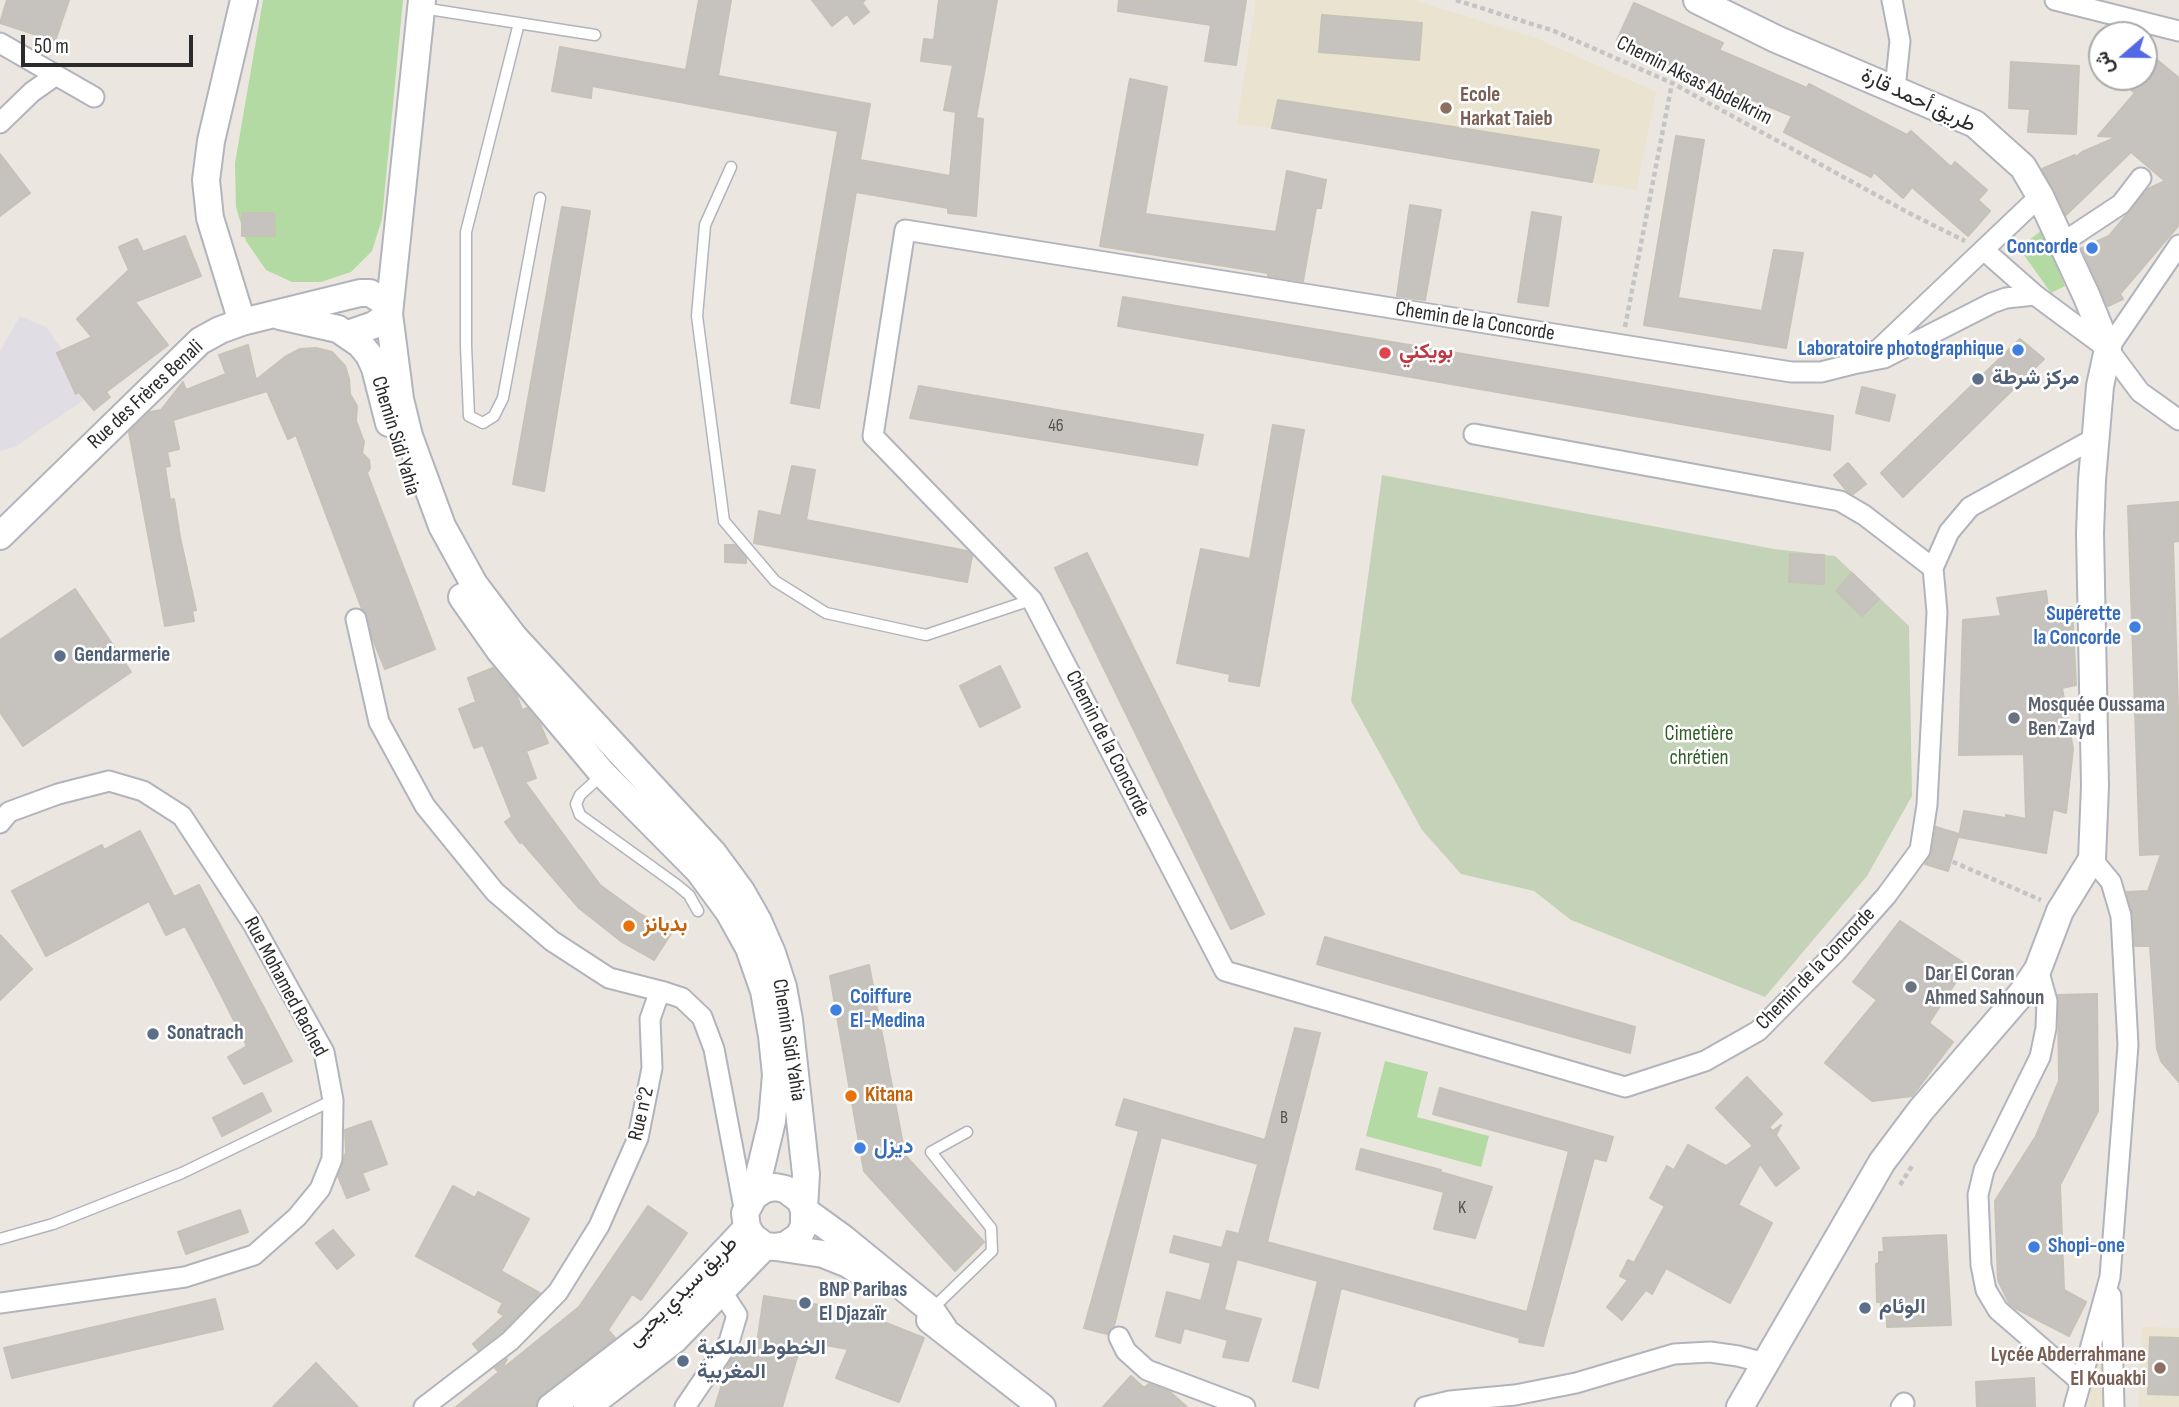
<!DOCTYPE html>
<meta charset="utf-8">
<style>
body{margin:0}
#map{position:relative;width:2179px;height:1407px;overflow:hidden;background:#ebe6df;font-family:"Sofia Sans Condensed",Vazirmatn,sans-serif}
canvas{display:block}
.north{position:absolute;left:2088px;top:21px;width:70px;height:70px;box-sizing:border-box;background:#fff;border:2px solid #aaa;border-radius:50%;rotate:250deg;font-size:19px;font-weight:700;line-height:28px;text-align:center;color:#2b2b2b}
.north::after{content:'';display:block;margin:auto;width:24px;height:32px;background:#5369e3;clip-path:polygon(50% 0,100% 100%,50% 72%,0 100%)}
.scale{position:absolute;left:21px;top:35px;width:172px;height:32px;box-sizing:border-box;border:4px solid #2b2b2b;border-top:0;padding-left:9px;font-size:21px;line-height:24px;white-space:nowrap;color:#2b2b2b;-webkit-text-stroke:5px #fff;paint-order:stroke}
</style>
<div id="map">
<canvas width="2179" height="1407"></canvas>
<div class="north">ش</div>
<div class="scale">50 m</div>
</div>
<script>
const g = document.querySelector('canvas').getContext('2d');
g.lineJoin = 'round';
function fill(path, color) { g.fillStyle = color; g.fill(path, 'evenodd'); }
const poly = rows => new Path2D(rows.map(r => 'M' + r).join(''));
function stroke(path, color, width, dash) { g.strokeStyle = color; g.lineWidth = width; g.lineCap = dash ? 'butt' : 'round'; g.setLineDash(dash || []); g.stroke(path); }
function label(font, color, halo, rows, align = 'center') {
  g.font = font + ' "Sofia Sans Condensed",Vazirmatn,sans-serif'; g.lineWidth = 5; g.setLineDash([]); g.textBaseline = 'middle'; g.strokeStyle = halo; g.fillStyle = color; for (const [text, x, y, turn = 0] of rows) {
    g.save(); g.translate(x, y); g.rotate((+turn || 0) * Math.PI / 180); g.textAlign = isNaN(turn) ? turn : align; if (halo) g.strokeText(text, 0, 0); g.fillText(text, 0, 0); g.restore();
  }
}
const industrial = poly([
 [20,316,46,327,94,393,15,447,0,451,0,351]
]);
const education = poly([
 [1256,0,1413,0,1536,38,1656,92,1636,190,1272,128,1237,124],
 [2142,1327,2179,1328,2179,1407,2138,1407],
 [2105,1344,2106,1407,2088,1407,2099,1346]
]);
const green = poly([
 [263,0,403,0,382,219,372,251,351,272,321,282,292,282,266,270,246,241,236,207,235,163],
 [2042,230,2065,286,2051,293,2019,248],
 [1385,1061,1428,1072,1417,1117,1489,1136,1481,1167,1366,1136]
]);
const cemetery = poly([
 [1382,475,1774,549,1835,556,1909,626,1912,796,1867,876,1765,997,1571,920,1534,891,1461,874,1422,830,1351,701]
]);
const building = poly([
 [7,0,69,0,55,41,0,23,7,0],
 [699,0,731,0,718,76,870,104,860,160,950,176,956,112,944,110,953,65,921,61,924,39,934,40,939,0,997,0,976,118,983,119,976,216,948,213,948,208,856,192,819,408,791,403,838,131,592,86,591,98,552,91,560,47,686,70,699,0],
 [812,0,865,0,862,3,869,12,854,24,847,14,832,26,812,0],
 [1119,0,1246,0,1236,65,1205,61,1211,25,1118,11,1119,0],
 [1634,3,1723,43,1719,50,1807,88,1809,84,1907,135,1911,131,1951,167,1955,162,1987,190,1978,200,1990,211,1968,236,1912,187,1903,198,1874,172,1871,177,1784,132,1792,116,1706,81,1617,40,1634,3],
 [1322,15,1422,23,1419,60,1319,52,1322,15],
 [2144,49,2179,78,2179,225,2120,294,2123,299,2108,306,2082,248,2109,236,2148,189,2165,181,2131,152,2066,215,2042,169,2075,155,2074,159,2082,152,2117,137,2098,136,2135,93,2116,77,2144,77,2144,49],
 [2011,62,2079,66,2076,134,2028,132,2030,109,2009,108,2011,62],
 [1130,79,1167,87,1145,214,1276,232,1287,171,1326,180,1321,208,1316,208,1303,281,1268,276,1268,273,1100,246,1130,79],
 [1278,100,1435,124,1599,150,1592,182,1272,128,1278,100],
 [1676,136,1704,140,1678,298,1762,311,1774,250,1803,253,1786,348,1644,325,1676,136],
 [0,154,30,193,0,216,0,154],
 [1410,205,1441,210,1425,300,1397,296,1410,205],
 [562,207,590,211,544,491,513,484,562,207],
 [1532,212,1561,217,1548,306,1518,302,1532,212],
 [242,213,274,213,275,236,242,236,242,213],
 [185,236,201,276,135,302,168,345,106,392,110,397,94,410,79,392,76,394,57,353,92,337,77,319,129,270,119,247,137,239,143,252,185,236],
 [1123,297,1833,416,1830,450,1118,326,1123,297],
 [2020,339,2044,359,1903,497,1881,473,2020,339],
 [248,345,256,380,285,357,300,349,316,348,332,352,345,366,349,379,350,394,357,406,356,421,364,442,362,453,369,460,370,468,367,473,435,649,385,669,372,637,368,616,362,609,296,435,288,439,267,391,173,420,179,449,167,452,170,466,165,467,170,500,174,499,180,537,196,610,192,611,194,621,165,626,129,432,150,412,161,410,183,382,186,390,226,374,219,355,248,345],
 [919,386,1203,435,1197,465,910,418,919,386],
 [1862,387,1895,395,1889,421,1856,413,1862,387],
 [1273,425,1304,430,1259,686,1229,681,1230,674,1177,663,1201,549,1250,559,1273,425],
 [1848,463,1866,484,1853,494,1847,491,1834,475,1848,463],
 [792,466,815,470,806,520,967,551,972,556,967,582,754,543,759,511,781,516,792,466],
 [2179,502,2179,541,2173,542,2179,744,2179,1082,2161,1061,2157,1049,2150,946,2135,946,2133,915,2127,892,2148,891,2161,854,2140,855,2128,506,2179,502],
 [725,545,735,545,746,558,746,563,725,562,725,545],
 [1087,553,1264,914,1231,929,1055,568,1087,553],
 [1790,554,1824,555,1824,584,1789,582,1790,554],
 [1852,573,1879,599,1862,616,1836,591,1852,573],
 [75,589,131,672,23,746,0,712,0,640,75,589],
 [2046,591,2048,609,2072,607,2076,685,2062,688,2073,749,2066,813,2053,809,2046,853,1959,837,1964,811,2006,818,2006,815,2026,819,2024,754,1959,755,1963,620,2001,616,1997,598,2046,591],
 [1000,666,1020,707,980,727,960,686,1000,666],
 [493,668,517,696,522,710,527,708,540,724,548,743,526,751,536,778,525,782,600,885,637,912,672,932,654,960,622,942,579,908,522,842,520,843,505,822,512,817,483,745,474,748,459,709,476,702,468,678,493,668],
 [1936,827,1959,834,1948,871,1925,864,1932,852,1936,827],
 [140,831,174,897,199,885,292,1061,244,1084,228,1057,247,1046,213,979,185,926,166,935,149,901,46,956,12,891,102,845,104,850,140,831],
 [1900,921,1967,965,1929,1023,1953,1042,1912,1096,1872,1101,1825,1063,1877,1000,1853,982,1900,921],
 [0,935,32,969,0,1000,0,935],
 [1325,937,1635,1027,1630,1053,1317,964,1325,937],
 [869,965,905,1155,984,1242,955,1271,864,1171,830,976,869,965],
 [2097,994,2098,1111,2060,1185,2064,1290,2086,1302,2069,1336,2015,1308,2009,1303,1998,1280,1995,1201,2036,1136,2059,1081,2058,995,2097,994],
 [1295,1028,1320,1033,1267,1242,1527,1312,1569,1151,1433,1114,1440,1088,1613,1137,1606,1161,1594,1158,1543,1346,1519,1342,1520,1338,1341,1288,1318,1388,1293,1381,1318,1281,1237,1259,1224,1310,1261,1319,1248,1361,1223,1357,1228,1340,1184,1328,1180,1343,1156,1336,1167,1292,1201,1301,1211,1263,1170,1252,1174,1236,1222,1248,1227,1231,1239,1234,1258,1164,1161,1137,1114,1326,1107,1334,1084,1328,1139,1131,1116,1125,1124,1099,1265,1140,1295,1028],
 [1747,1077,1782,1114,1769,1127,1773,1131,1781,1125,1776,1135,1799,1168,1776,1186,1760,1164,1738,1205,1772,1223,1750,1266,1730,1303,1666,1268,1652,1294,1646,1290,1622,1320,1607,1307,1628,1280,1620,1276,1628,1260,1634,1263,1665,1206,1650,1198,1667,1166,1674,1170,1688,1145,1726,1166,1753,1146,1716,1108,1747,1077],
 [262,1093,271,1111,222,1136,213,1118,262,1093],
 [371,1121,387,1164,362,1173,369,1190,347,1198,338,1176,346,1152,345,1130,371,1121],
 [1361,1149,1441,1170,1440,1172,1492,1187,1475,1238,1434,1229,1444,1192,1356,1169,1361,1149],
 [453,1186,475,1198,478,1192,529,1219,501,1271,540,1293,502,1332,478,1350,473,1344,504,1316,498,1312,503,1303,416,1256,453,1186],
 [648,1206,687,1233,641,1300,632,1294,608,1330,615,1338,541,1395,537,1400,536,1407,456,1407,499,1372,495,1368,507,1359,501,1370,579,1307,648,1206],
 [240,1210,248,1232,186,1254,178,1232,240,1210],
 [333,1230,354,1255,337,1269,316,1243,333,1230],
 [1946,1235,1951,1325,1887,1327,1887,1316,1882,1317,1881,1302,1877,1302,1876,1264,1879,1263,1879,1252,1884,1252,1883,1238,1946,1235],
 [764,1296,856,1311,924,1338,899,1402,836,1378,848,1349,802,1341,782,1407,715,1407,728,1365,741,1345,756,1350,764,1296],
 [215,1299,223,1329,12,1378,4,1348,215,1299],
 [2150,1337,2179,1338,2179,1395,2148,1394,2150,1337],
 [316,1363,358,1407,273,1407,316,1363],
 [1131,1376,1144,1388,1149,1384,1170,1392,1187,1407,1103,1407,1131,1376],
 [2034,1378,2035,1407,1977,1407,1976,1382,2034,1378]
]);
const path = poly([
 [1456,0,1554,31,1672,83,1909,213,1965,241],
 [1625,327,1672,83],
 [1937,855,2041,900],
 [1900,1185,1912,1166]
]);
const lane = poly([
 [422,8,595,35],
 [519,23,466,232,466,346,469,416,483,423,494,416,503,398,540,198],
 [731,167,705,225,697,316,724,521,775,581,826,613,926,635,1031,600],
 [603,774,580,795,576,804,580,815,677,885,689,895,698,911],
 [0,1239,53,1224,182,1173,333,1100],
 [931,1310,992,1251,991,1228,931,1152,967,1132]
]);
const street = poly([
 [1892,0,1900,41,1895,89],
 [2055,0,2179,31],
 [0,43,94,97],
 [0,123,32,92,56,75],
 [2062,243,2121,204,2141,178],
 [1985,251,2035,295,2108,349,2140,392,2179,420],
 [2035,295,2006,298,1992,303,1884,358,1853,364,1879,349,2040,196],
 [2108,349,2179,245],
 [1853,364,1821,372,1791,372,905,230,873,436,1032,600,1225,971,1625,1087,1705,1061,1758,1031,1836,952,1886,896,1920,850,1927,805,1937,612,1933,568,1949,532,1970,507,2095,438],
 [1474,434,1840,501,1864,515,1933,568],
 [356,619,379,722,425,806,495,892,552,941,609,978,664,992],
 [0,823,9,812,58,794,109,781,143,791,182,816,253,924,324,1052,333,1100,332,1159,320,1189,297,1217,254,1255,185,1277,0,1303],
 [2038,969,2047,1001,2046,1028,2040,1057,1984,1170,1978,1195,1981,1265,1986,1290,1998,1310,2081,1382],
 [2111,1296,2114,1407],
 [1119,1337,1126,1351,1147,1370,1245,1407],
 [424,1407,510,1341,558,1292,599,1226,638,1138,652,1068,650,1019,657,999,664,992,682,998,702,1017,714,1049,745,1213],
 [685,1407,729,1342,737,1315,722,1292],
 [1425,1407,1450,1401,1515,1395,1576,1383,1674,1354,1710,1352,1738,1356,1765,1363],
 [1901,1407,1904,1403],
 [2074,1407,2110,1277,2128,1045,2121,916,2111,882,2092,859]
]);
const secondary = poly([
 [1697,0,1776,39,1975,124,2023,167,2040,196,2087,297,2108,349,2100,386,2092,480,2090,533,2095,786,2092,859,2060,911,2038,969,2022,993,1921,1110,1882,1162,1740,1407],
 [280,316,338,329,360,344,369,355,375,368,389,423],
 [242,322,210,218,206,180,211,141,244,0],
 [348,334,374,325,389,314,422,0],
 [0,536,200,341,220,330,242,322,360,293,370,293,383,301,389,314,400,399,409,436,442,526,474,584,514,637,713,853,741,891,758,921,772,953,783,987,789,1020,806,1174,804,1209],
 [462,597,500,651,603,774,699,871,729,912,749,948,764,991,772,1036,776,1075,772,1121,754,1196],
 [804,1210,804,1226,799,1236,786,1245,776,1247,765,1246,753,1237,747,1228,745,1213,754,1196,765,1189,775,1187,785,1189,800,1200,804,1210,844,1239,931,1310,944,1329],
 [776,1247,823,1254,848,1264,872,1280],
 [930,1320,1042,1407],
 [551,1407,651,1330,747,1228],
 [587,1407,674,1340,765,1246]
]);
const markers = [
 [1446,108,7,"#8d6e63"],
 [2092,248,7,"#3f7fe0"],
 [2018,350,7,"#3f7fe0"],
 [1385,353,7,"#e0444e"],
 [1978,379,7,"#5c6f8a"],
 [2135,627,7,"#3f7fe0"],
 [60,656,7,"#5c6f8a"],
 [2014,718,7,"#6b7280"],
 [629,926,7,"#e8710a"],
 [1911,987,7,"#6b7280"],
 [836,1010,7,"#3f7fe0"],
 [153,1034,7,"#5c6f8a"],
 [851,1096,7,"#e8710a"],
 [860,1148,7,"#3f7fe0"],
 [2034,1247,7,"#3f7fe0"],
 [805,1303,7,"#5c6f8a"],
 [1865,1308,7,"#5c6f8a"],
 [683,1361,7,"#5c6f8a"],
 [2160,1368,7,"#8d6e63"]
];
const numberNames = [
 ["46",1056,426],
 ["B",1284,1118],
 ["K",1462,1208]
];
const streetNames = [
 ["Chemin Aksas Abdelkrim",1694,81,27],
 ["طريق أحمد قارة",1918,101,25],
 ["Chemin de la Concorde",1475,322,9],
 ["Rue des Frères Benali",146,395,-43],
 ["Chemin Sidi Yahia",395,436,73],
 ["Chemin de la Concorde",1107,744,63],
 ["Chemin de la Concorde",1816,969,-46],
 ["Rue Mohamed Rached",285,987,62],
 ["Chemin Sidi Yahia",788,1040,81],
 ["Rue n°2",642,1114,-77],
 ["طريق سيدي يحيى",683,1292,-45]
];
const educationNames = [
 ["Ecole",1460,96],
 ["Harkat Taieb",1460,120],
 ["Lycée Abderrahmane",2146,1356,"right"],
 ["El Kouakbi",2146,1380,"right"]
];
const shopNames = [
 ["Concorde",2078,248],
 ["Laboratoire photographique",2004,350],
 ["Supérette",2121,615],
 ["la Concorde",2121,639],
 ["Coiffure",850,998,"left"],
 ["El-Medina",850,1022,"left"],
 ["ديزل",874,1148,"left"],
 ["Shopi-one",2048,1247,"left"]
];
const healthNames = [
 ["بويكني",1399,353]
];
const serviceNames = [
 ["مركز شرطة",1992,379],
 ["Gendarmerie",74,656],
 ["Sonatrach",167,1034],
 ["BNP Paribas",819,1291],
 ["El Djazaïr",819,1315],
 ["الوئام",1879,1308],
 ["الخطوط الملكية",697,1349],
 ["المغربية",697,1373]
];
const worshipNames = [
 ["Mosquée Oussama",2028,706],
 ["Ben Zayd",2028,730],
 ["Dar El Coran",1925,975],
 ["Ahmed Sahnoun",1925,999]
];
const parkNames = [
 ["Cimetière",1699,735],
 ["chrétien",1699,759]
];
const foodNames = [
 ["بدبانز",643,926],
 ["Kitana",865,1096]
];
fill(industrial, '#e0dee4');
fill(education, '#eae3d0');
fill(green, '#b3daa2');
fill(cemetery, '#c4d2b8');
fill(building, '#c6c3be');
stroke(building, '#c6c2b8', 2);
stroke(lane, '#b2b4bd', 13);
stroke(street, '#b2b4bd', 23);
stroke(secondary, '#b2b4bd', 30);
stroke(path, '#c4c4c4', 4.5, [5, 3.5]);
stroke(lane, '#fff', 10);
stroke(street, '#fff', 19);
stroke(secondary, '#fff', 26);
for (const [x, y, r, color] of markers) { const dot = new Path2D(); dot.arc(x, y, r, 0, 2 * Math.PI); g.fillStyle = color; g.fill(dot); stroke(dot, '#fff', 2.5); }
label('18px', '#525150', null, numberNames);
label('21px', '#2b2b2b', '#fff', streetNames);
label('bold 21px', '#785e54', '#fff', educationNames, 'left');
label('bold 21px', '#366cbe', '#fff', shopNames, 'right');
label('bold 21px', '#be3a42', '#fff', healthNames, 'left');
label('bold 21px', '#4e5e75', '#fff', serviceNames, 'left');
label('bold 21px', '#5b616d', '#fff', worshipNames, 'left');
label('21px', '#2e5f24', '#fff', parkNames);
label('bold 21px', '#c56008', '#fff', foodNames, 'left');
</script>
